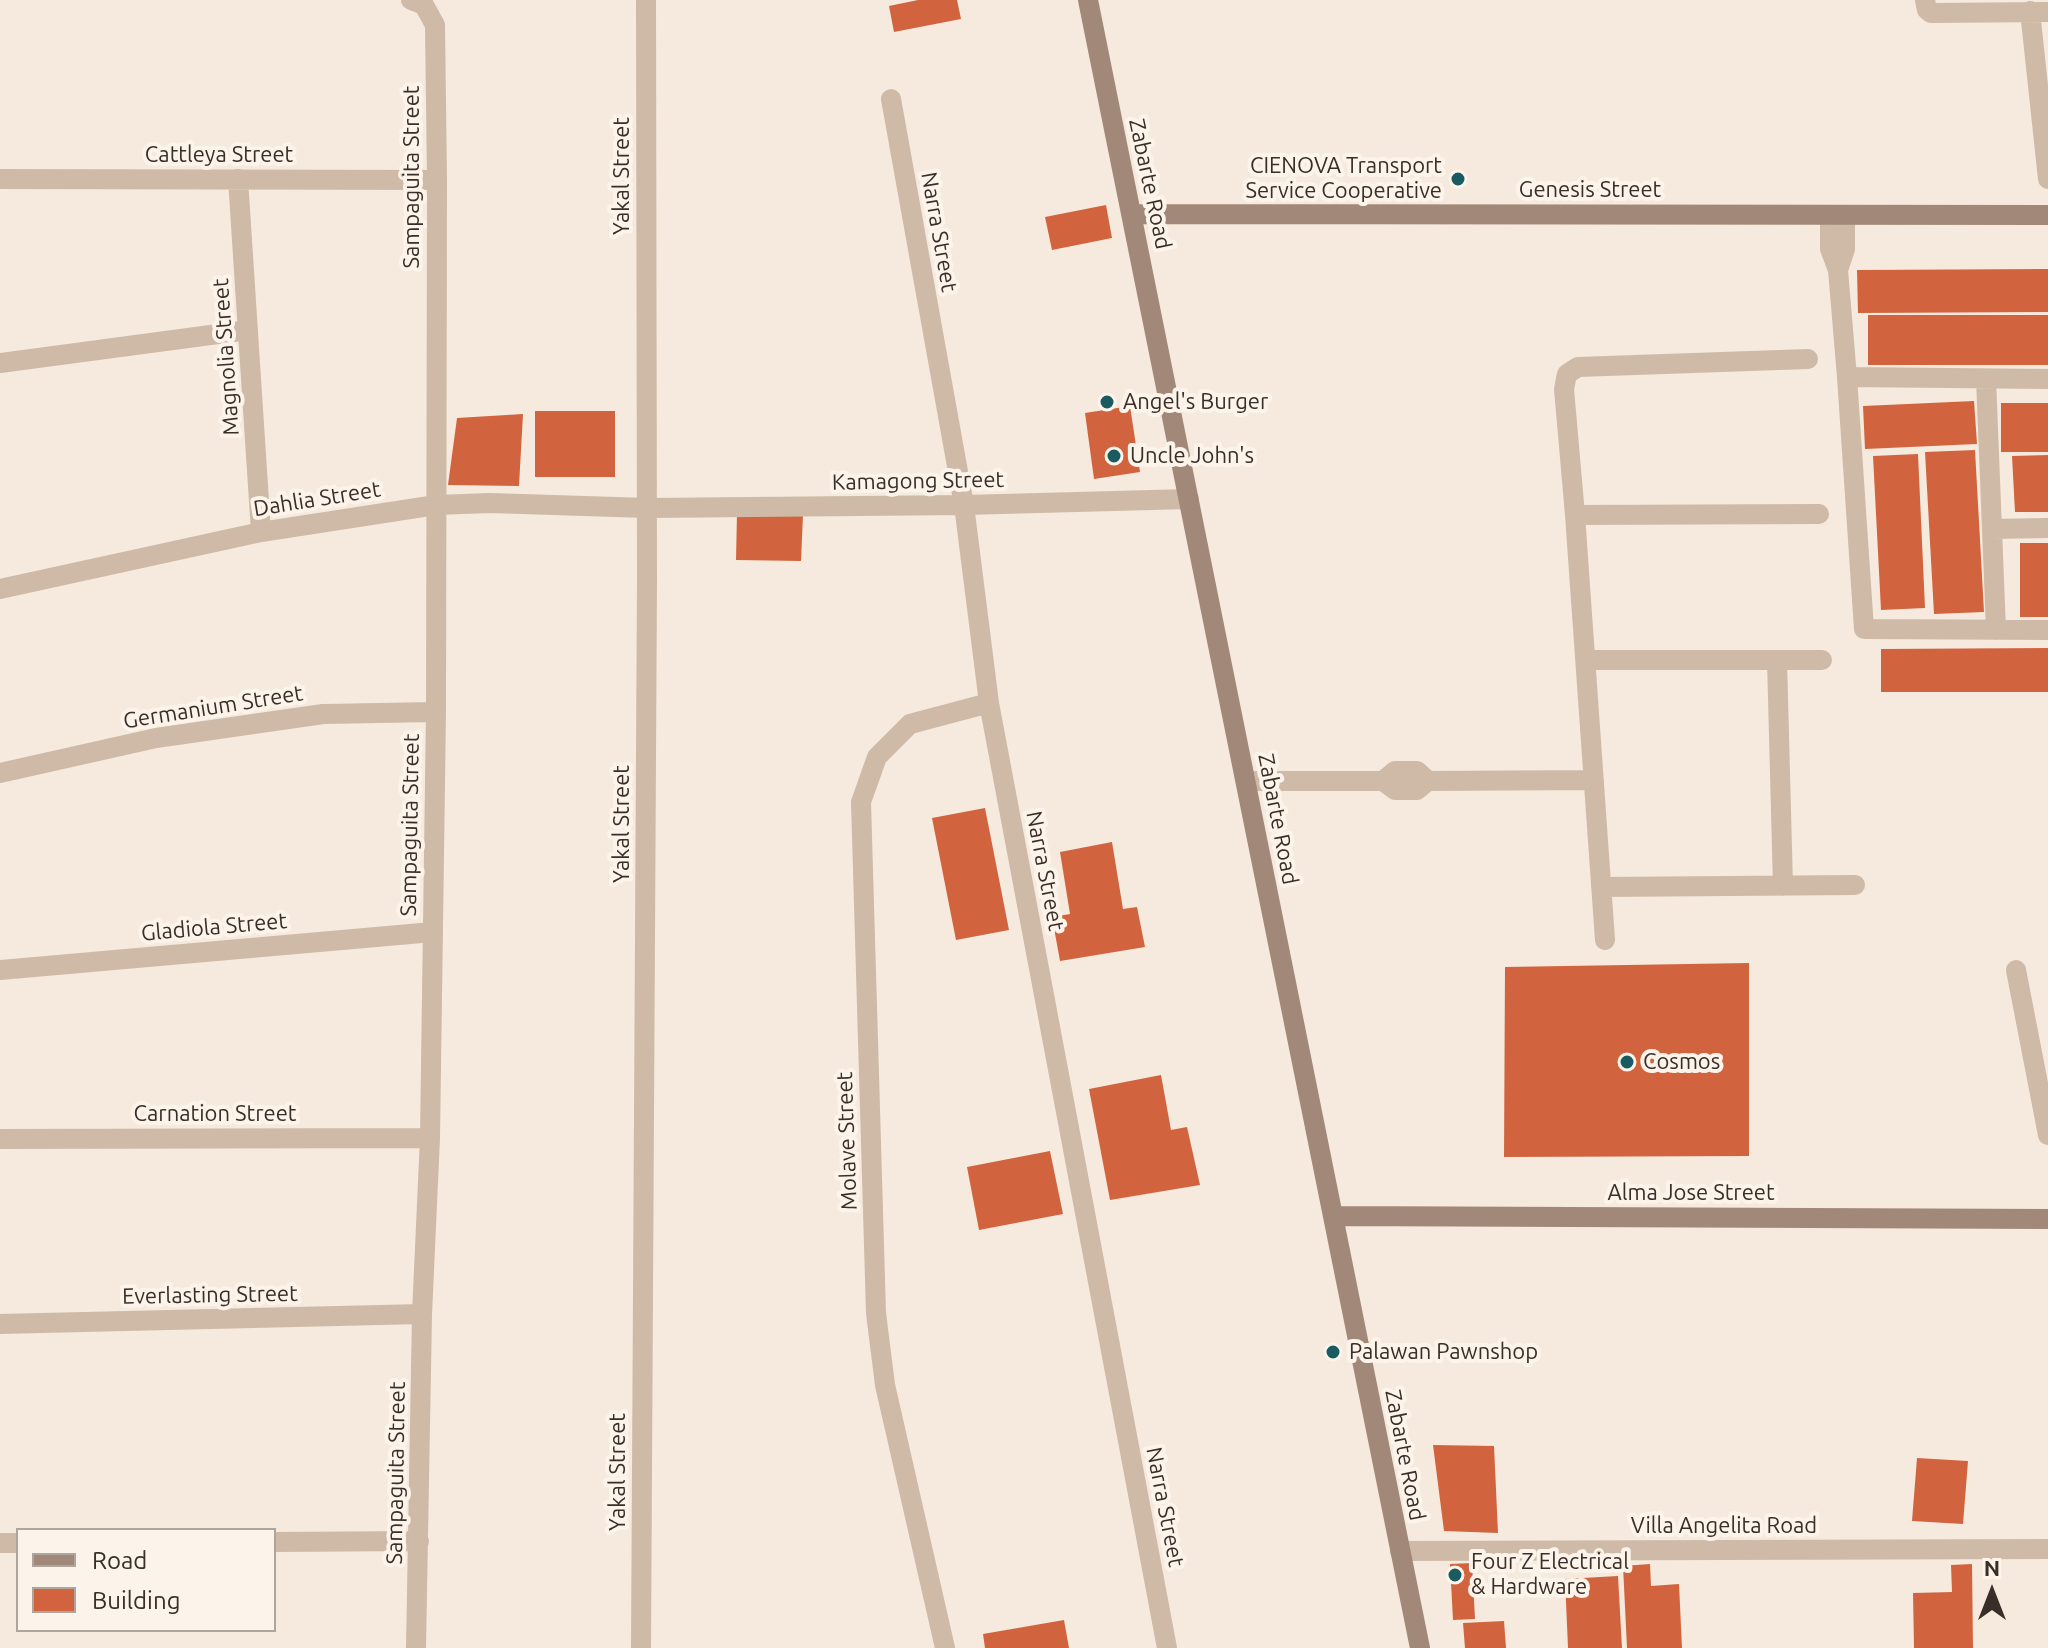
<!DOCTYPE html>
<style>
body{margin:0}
#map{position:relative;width:2048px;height:1648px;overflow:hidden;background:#f5eadd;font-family:Ubuntu,sans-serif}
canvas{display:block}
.legend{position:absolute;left:16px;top:1528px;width:260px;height:104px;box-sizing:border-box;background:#fcf4ea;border:2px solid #aea59c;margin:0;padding:10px 14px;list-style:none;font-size:24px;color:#3a2e28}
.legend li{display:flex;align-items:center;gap:16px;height:40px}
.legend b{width:40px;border:2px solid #aea59c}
.north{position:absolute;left:1952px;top:1552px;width:80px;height:80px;-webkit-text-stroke:6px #fcf4ea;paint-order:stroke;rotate:0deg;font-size:22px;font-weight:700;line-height:32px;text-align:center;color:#3a2e28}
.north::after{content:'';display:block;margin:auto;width:28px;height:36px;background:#3a2e28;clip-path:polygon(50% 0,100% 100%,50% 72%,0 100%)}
</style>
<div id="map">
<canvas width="2048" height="1648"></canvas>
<ul class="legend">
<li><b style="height:10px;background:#a28878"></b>Road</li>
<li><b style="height:22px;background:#d1643f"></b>Building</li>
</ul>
<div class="north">N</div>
</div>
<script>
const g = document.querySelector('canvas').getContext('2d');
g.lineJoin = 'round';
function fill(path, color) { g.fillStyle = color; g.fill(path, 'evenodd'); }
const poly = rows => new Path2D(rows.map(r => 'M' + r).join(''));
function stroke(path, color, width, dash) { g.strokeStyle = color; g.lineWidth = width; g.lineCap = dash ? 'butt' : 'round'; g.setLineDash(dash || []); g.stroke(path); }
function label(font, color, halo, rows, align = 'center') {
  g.font = font + ' Ubuntu,sans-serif'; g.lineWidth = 8; g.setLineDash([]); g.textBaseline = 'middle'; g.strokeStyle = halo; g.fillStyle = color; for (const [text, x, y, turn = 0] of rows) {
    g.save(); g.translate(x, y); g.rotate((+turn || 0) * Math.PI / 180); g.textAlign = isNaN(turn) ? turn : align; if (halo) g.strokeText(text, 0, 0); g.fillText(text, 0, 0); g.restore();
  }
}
const building = poly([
 [918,0,957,0,961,19,894,32,889,6],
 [1106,205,1112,238,1052,250,1045,217],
 [2048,269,2048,312,1858,313,1857,270],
 [1868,315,2048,315,2048,365,1868,365],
 [1974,401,1977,444,1865,449,1863,406],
 [2001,403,2048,403,2048,452,2001,452],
 [1130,406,1140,472,1094,479,1085,413],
 [535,411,615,411,615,477,535,477],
 [523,414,519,486,448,485,457,418],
 [1975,450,1984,612,1934,614,1925,452],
 [1918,454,1925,608,1881,610,1873,456],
 [2048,455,2048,512,2015,512,2012,456],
 [737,513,803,515,801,561,736,560],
 [2020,543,2048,543,2048,617,2020,617],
 [2048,648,2048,692,1881,692,1881,649],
 [985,808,1009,930,956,940,932,818],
 [1112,842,1123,909,1137,907,1145,947,1060,961,1052,917,1070,914,1060,852],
 [1749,963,1749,1156,1504,1157,1505,967],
 [1161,1075,1171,1130,1187,1127,1200,1185,1110,1200,1089,1089],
 [1050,1151,1063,1214,979,1230,967,1167],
 [1433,1445,1494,1446,1498,1533,1444,1531],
 [1917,1458,1968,1461,1963,1524,1912,1521],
 [1472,1563,1475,1619,1453,1620,1450,1564],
 [1650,1564,1651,1586,1679,1584,1682,1648,1627,1648,1623,1566],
 [1972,1564,1973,1648,1914,1648,1913,1593,1952,1592,1951,1565],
 [1618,1576,1622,1648,1568,1648,1565,1579],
 [1064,1620,1069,1648,985,1648,983,1634],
 [1504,1621,1506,1648,1465,1648,1463,1623]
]);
const street = poly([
 [411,0,424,5,435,25,437,180,436,712,430,1138,422,1314,416,1648],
 [1925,0,1927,10,1931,13,2048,12],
 [2030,11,2048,179],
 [891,99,964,505,989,703,1167,1648],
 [0,179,437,180],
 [238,179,261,532],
 [1830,215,1830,249,1838,270,1847,377,1864,629,2048,630],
 [1838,270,1845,249,1845,215],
 [0,363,248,330],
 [1847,377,2048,379],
 [1986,379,1996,630],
 [1575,515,1819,514],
 [1992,529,2048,528],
 [0,589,261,532,436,505,490,503,647,508,964,505,1189,499],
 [1585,660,1822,660],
 [1777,660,1783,886],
 [0,773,156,738,323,714,436,712],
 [1246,781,1383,781,1395,771,1417,771,1428,781],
 [1383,781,1395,790,1417,790,1428,781,1594,780],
 [1601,887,1855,885],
 [1605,940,1575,515,1564,389,1567,374,1578,367,1808,359],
 [0,970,433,932],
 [2016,970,2048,1135],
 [0,1139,430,1138],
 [0,1324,422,1314],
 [274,1542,419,1541],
 [0,1543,18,1543],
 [1400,1551,2048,1549],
 [641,1648,647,578,646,0],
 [945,1648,885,1385,876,1313,861,802,877,757,910,724,989,703]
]);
const secondary = poly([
 [1088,0,1420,1648],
 [1132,214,2048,215],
 [1333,1216,2048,1219]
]);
const markers = [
 [1458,179,8,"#195b60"],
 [1107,402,8,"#195b60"],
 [1114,456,8,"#195b60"],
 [1627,1062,8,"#195b60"],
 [1333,1352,8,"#195b60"],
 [1455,1575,8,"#195b60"]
];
const streetNames = [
 ["Cattleya Street",219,155],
 ["Yakal Street",622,176,-90],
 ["Sampaguita Street",412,177,-90],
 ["Zabarte Road",1150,184,78],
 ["Genesis Street",1590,190],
 ["Narra Street",939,232,80],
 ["Magnolia Street",226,357,-94],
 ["Kamagong Street",918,481,-1],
 ["Dahlia Street",317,499,-9],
 ["Germanium Street",213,707,-9],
 ["Zabarte Road",1278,819,79],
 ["Yakal Street",622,824,-90],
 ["Sampaguita Street",410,825,-89],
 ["Narra Street",1045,871,79],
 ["Gladiola Street",214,927,-5],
 ["Carnation Street",215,1114],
 ["Molave Street",847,1141,-92],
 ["Alma Jose Street",1691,1193],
 ["Everlasting Street",210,1295,-1],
 ["Zabarte Road",1405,1455,79],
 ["Yakal Street",618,1472,-90],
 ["Sampaguita Street",396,1473,-89],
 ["Narra Street",1165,1507,79],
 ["Villa Angelita Road",1724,1526]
];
const poiNames = [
 ["CIENOVA Transport",1442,166,"right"],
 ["Service Cooperative",1442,191,"right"],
 ["Angel's Burger",1123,402],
 ["Uncle John's",1130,456],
 ["Cosmos",1643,1062],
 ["Palawan Pawnshop",1349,1352],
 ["Four Z Electrical",1471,1562],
 ["& Hardware",1471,1587]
];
fill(building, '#d1643f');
stroke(street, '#cebaa7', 20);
stroke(secondary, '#a28878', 20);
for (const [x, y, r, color] of markers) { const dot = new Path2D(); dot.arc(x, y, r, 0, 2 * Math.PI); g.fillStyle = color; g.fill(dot); stroke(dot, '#fcf4ea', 3); }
label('22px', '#3a2e28', '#fcf4ea', streetNames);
label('22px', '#3a2e28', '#fcf4ea', poiNames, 'left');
</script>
